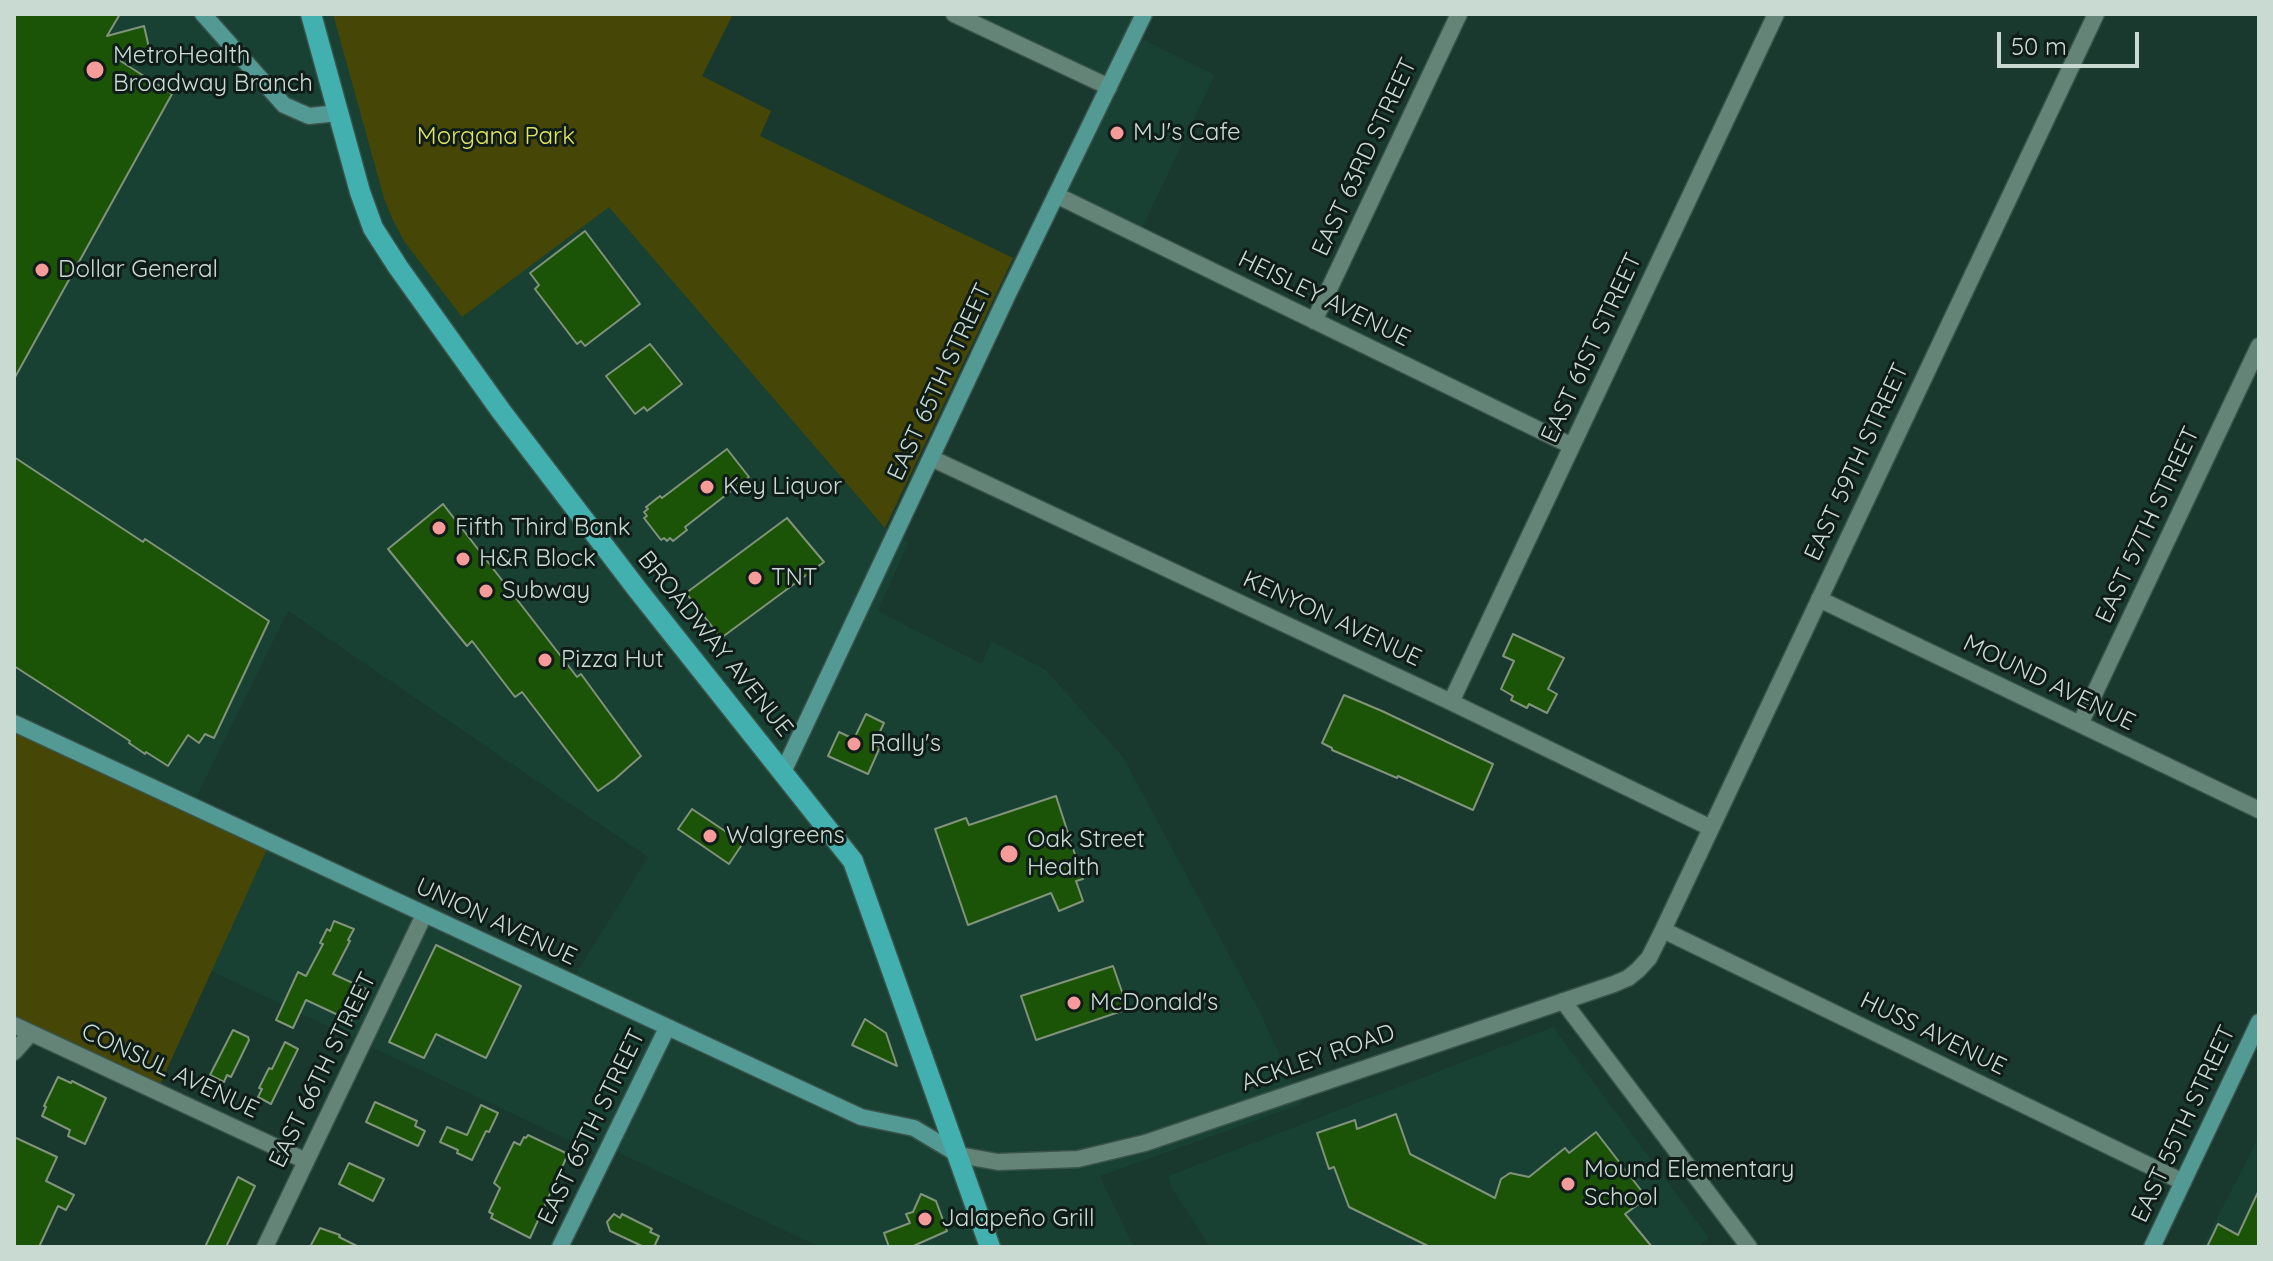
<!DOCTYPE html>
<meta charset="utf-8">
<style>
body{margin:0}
#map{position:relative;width:2273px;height:1261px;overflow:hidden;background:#19382e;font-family:Quicksand,sans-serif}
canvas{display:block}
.frame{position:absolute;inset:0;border:16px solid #c9dad3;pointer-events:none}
.scale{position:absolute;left:1997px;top:32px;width:142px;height:36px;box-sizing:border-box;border:4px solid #c9dad3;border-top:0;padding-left:10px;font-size:24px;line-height:28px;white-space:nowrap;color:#c9dad3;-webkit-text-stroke:6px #0f1c18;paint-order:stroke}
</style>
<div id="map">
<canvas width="2273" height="1261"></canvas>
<div class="frame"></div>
<div class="scale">50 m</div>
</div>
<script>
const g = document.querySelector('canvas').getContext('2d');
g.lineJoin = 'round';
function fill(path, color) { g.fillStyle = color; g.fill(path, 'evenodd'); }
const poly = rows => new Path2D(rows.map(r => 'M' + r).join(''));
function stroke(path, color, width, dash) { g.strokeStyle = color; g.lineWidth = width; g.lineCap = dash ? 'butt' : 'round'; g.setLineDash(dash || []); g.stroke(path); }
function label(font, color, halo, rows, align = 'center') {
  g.font = font + ' Quicksand,sans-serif'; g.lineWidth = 6; g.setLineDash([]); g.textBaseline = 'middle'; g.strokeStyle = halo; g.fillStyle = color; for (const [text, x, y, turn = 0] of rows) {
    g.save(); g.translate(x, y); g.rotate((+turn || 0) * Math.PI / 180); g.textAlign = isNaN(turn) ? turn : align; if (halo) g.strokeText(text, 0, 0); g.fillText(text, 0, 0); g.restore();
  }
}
const built = poly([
 [14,14,733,14,702,76,771,111,760,136,1013,258,885,527,908,543,878,611,982,664,991,641,1046,670,1123,757,1260,1012,1302,1104,1100,1176,1131,1241,1136,1247,820,1247,609,1148,604,1157,211,971,270,843,570,983,648,857,288,611,192,806,14,723],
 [954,14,1144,14,1134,35,1215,75,1139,235,1056,195,1108,86],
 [1553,1027,1709,1238,1699,1247,1210,1247,1171,1187,1168,1176],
 [2259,1137,2259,1247,2202,1247,2234,1185]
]);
const green = poly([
 [333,14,733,14,702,76,771,111,760,136,1013,258,885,528,609,207,462,317,404,241,392,218,384,198],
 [14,723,270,843,157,1091,14,1024]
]);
const building = poly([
 [14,14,120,14,107,36,144,26,150,52,119,60,172,94,14,379,14,14],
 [585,231,640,304,585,346,581,341,577,344,535,289,539,285,530,273,585,231],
 [650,344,682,384,647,411,644,407,635,414,606,376,650,344],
 [727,449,749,477,685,527,687,530,673,541,670,538,667,541,664,538,661,540,644,518,647,516,644,512,648,509,646,507,660,496,662,498,727,449],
 [14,457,143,542,145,539,269,621,214,738,205,734,199,743,188,735,168,766,146,752,145,754,129,743,130,741,14,666,14,457],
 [443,504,577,677,581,674,641,756,615,779,598,791,522,692,515,697,472,641,467,646,388,549,443,504],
 [787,518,824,562,721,638,686,593,787,518],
 [1513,634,1564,658,1548,689,1557,694,1547,713,1529,704,1527,708,1511,700,1513,696,1501,689,1514,661,1503,656,1513,634],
 [1344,695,1382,711,1493,764,1473,810,1398,776,1397,778,1332,750,1332,748,1322,743,1344,695],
 [866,714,884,723,874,744,880,747,868,774,828,756,839,732,854,739,866,714],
 [1056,796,1083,879,1076,881,1083,901,1059,911,1051,893,968,925,935,829,966,818,969,825,1056,796],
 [692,809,743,843,729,864,678,829,692,809],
 [334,921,354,929,348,940,350,941,333,974,366,989,351,1021,306,1000,293,1028,276,1020,298,972,306,976,323,944,320,943,327,929,330,931,334,921],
 [436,945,521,986,486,1058,436,1034,424,1058,389,1042,436,945],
 [1113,966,1128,1009,1036,1040,1021,996,1113,966],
 [865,1019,886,1033,897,1066,852,1045,865,1019],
 [233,1030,248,1037,249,1040,231,1077,227,1075,224,1082,210,1075,233,1030],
 [285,1042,298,1049,271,1104,258,1097,262,1089,259,1088,269,1068,272,1069,285,1042],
 [58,1077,71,1083,72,1081,106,1098,85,1144,68,1136,70,1130,42,1116,46,1107,44,1106,58,1077],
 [375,1102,417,1121,415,1126,425,1131,418,1146,366,1122,375,1102],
 [481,1105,498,1113,489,1132,486,1131,472,1160,457,1153,458,1150,440,1142,447,1127,467,1135,481,1105],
 [1396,1114,1410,1154,1495,1198,1501,1179,1510,1173,1529,1177,1565,1148,1569,1153,1596,1132,1647,1198,1625,1214,1652,1247,1430,1247,1349,1207,1334,1167,1329,1169,1317,1133,1355,1120,1357,1129,1396,1114],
 [528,1135,568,1154,530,1238,491,1218,493,1214,489,1212,500,1188,494,1183,514,1142,520,1145,524,1137,526,1138,528,1135],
 [14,1137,57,1157,46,1181,74,1195,66,1210,58,1206,39,1247,14,1247,14,1137],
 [349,1163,384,1179,373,1201,339,1184,349,1163],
 [238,1177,255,1186,226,1247,205,1247,238,1177],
 [2259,1190,2259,1247,2207,1247,2218,1224,2238,1235,2259,1190],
 [921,1194,936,1201,947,1231,911,1247,889,1247,884,1233,910,1223,906,1214,913,1212,921,1194],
 [614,1214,620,1218,622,1214,652,1229,650,1232,659,1236,654,1247,644,1247,610,1231,607,1222,614,1214],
 [320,1228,340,1235,339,1237,359,1247,310,1247,320,1228]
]);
const street = poly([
 [954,14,1109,87],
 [1056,195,1572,446],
 [1314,321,1459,14],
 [931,458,1451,702,1711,828],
 [1819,599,2259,810],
 [1451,702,1776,14],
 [2080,724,2259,346],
 [1663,930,2183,1182],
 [1563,1001,1749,1247],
 [14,1025,306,1161],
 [14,1052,31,1033],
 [959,1155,998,1162,1078,1159,1145,1143,1614,984,1628,978,1638,970,1649,958,1663,930,2096,14],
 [265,1247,424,915]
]);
const secondary = poly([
 [203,14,284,105,309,116,338,113],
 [14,723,861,1117,914,1128,959,1155],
 [783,772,1007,296,1144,14],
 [560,1247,667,1028],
 [2152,1247,2259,1022]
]);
const primary = poly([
 [311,14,360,192,373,228,398,267,501,411,637,589,853,861,990,1247]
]);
const markers = [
 [95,70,10,"#f59b99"],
 [1117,133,8,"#f59b99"],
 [42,270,8,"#f59b99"],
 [707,487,8,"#f59b99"],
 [439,528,8,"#f59b99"],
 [463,559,8,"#f59b99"],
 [755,578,8,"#f59b99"],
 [486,591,8,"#f59b99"],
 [545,660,8,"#f59b99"],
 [854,744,8,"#f59b99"],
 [710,836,8,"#f59b99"],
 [1009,854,10,"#f59b99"],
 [1074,1003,8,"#f59b99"],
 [1568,1184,8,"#f59b99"],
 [925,1219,8,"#f59b99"]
];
const poiNames = [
 ["MetroHealth",113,56],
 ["Broadway Branch",113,84],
 ["MJ's Cafe",1133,133],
 ["Dollar General",58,270],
 ["Key Liquor",723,487],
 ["Fifth Third Bank",455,528],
 ["H&R Block",479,559],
 ["TNT",771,578],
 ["Subway",502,591],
 ["Pizza Hut",561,660],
 ["Rally's",870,744],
 ["Walgreens",726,836],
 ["Oak Street",1027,840],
 ["Health",1027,868],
 ["McDonald's",1090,1003],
 ["Mound Elementary",1584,1170],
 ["School",1584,1198],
 ["Jalapeño Grill",941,1219]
];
const parkNames = [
 ["Morgana Park",496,137]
];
const streetNames = [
 ["EAST 63RD STREET",1365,157,-65],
 ["HEISLEY AVENUE",1324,299,26],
 ["EAST 61ST STREET",1592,348,-65],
 ["EAST 65TH STREET",940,382,-65],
 ["EAST 59TH STREET",1857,462,-65],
 ["EAST 57TH STREET",2148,525,-65],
 ["KENYON AVENUE",1332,619,25],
 ["BROADWAY AVENUE",715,644,51],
 ["MOUND AVENUE",2049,683,26],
 ["UNION AVENUE",496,922,25],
 ["HUSS AVENUE",1933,1034,26],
 ["ACKLEY ROAD",1318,1058,-19],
 ["EAST 66TH STREET",323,1070,-64],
 ["CONSUL AVENUE",170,1071,25],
 ["EAST 55TH STREET",2184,1124,-65],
 ["EAST 65TH STREET",592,1127,-64]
];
fill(built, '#184133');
fill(green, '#464707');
fill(building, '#1c5407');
stroke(building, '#80937b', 2);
stroke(street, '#39534b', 19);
stroke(secondary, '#39534b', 19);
stroke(primary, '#39534b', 23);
stroke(street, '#638477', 16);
stroke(secondary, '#529a93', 16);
stroke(primary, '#42b0af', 20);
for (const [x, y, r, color] of markers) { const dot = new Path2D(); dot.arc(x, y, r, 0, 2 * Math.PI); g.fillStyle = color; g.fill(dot); stroke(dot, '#0f1c18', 3); }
label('24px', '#c9dad3', '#0f1c18', poiNames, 'left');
label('24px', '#e1e363', '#0f1c18', parkNames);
label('24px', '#c9dad3', '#0f1c18', streetNames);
</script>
